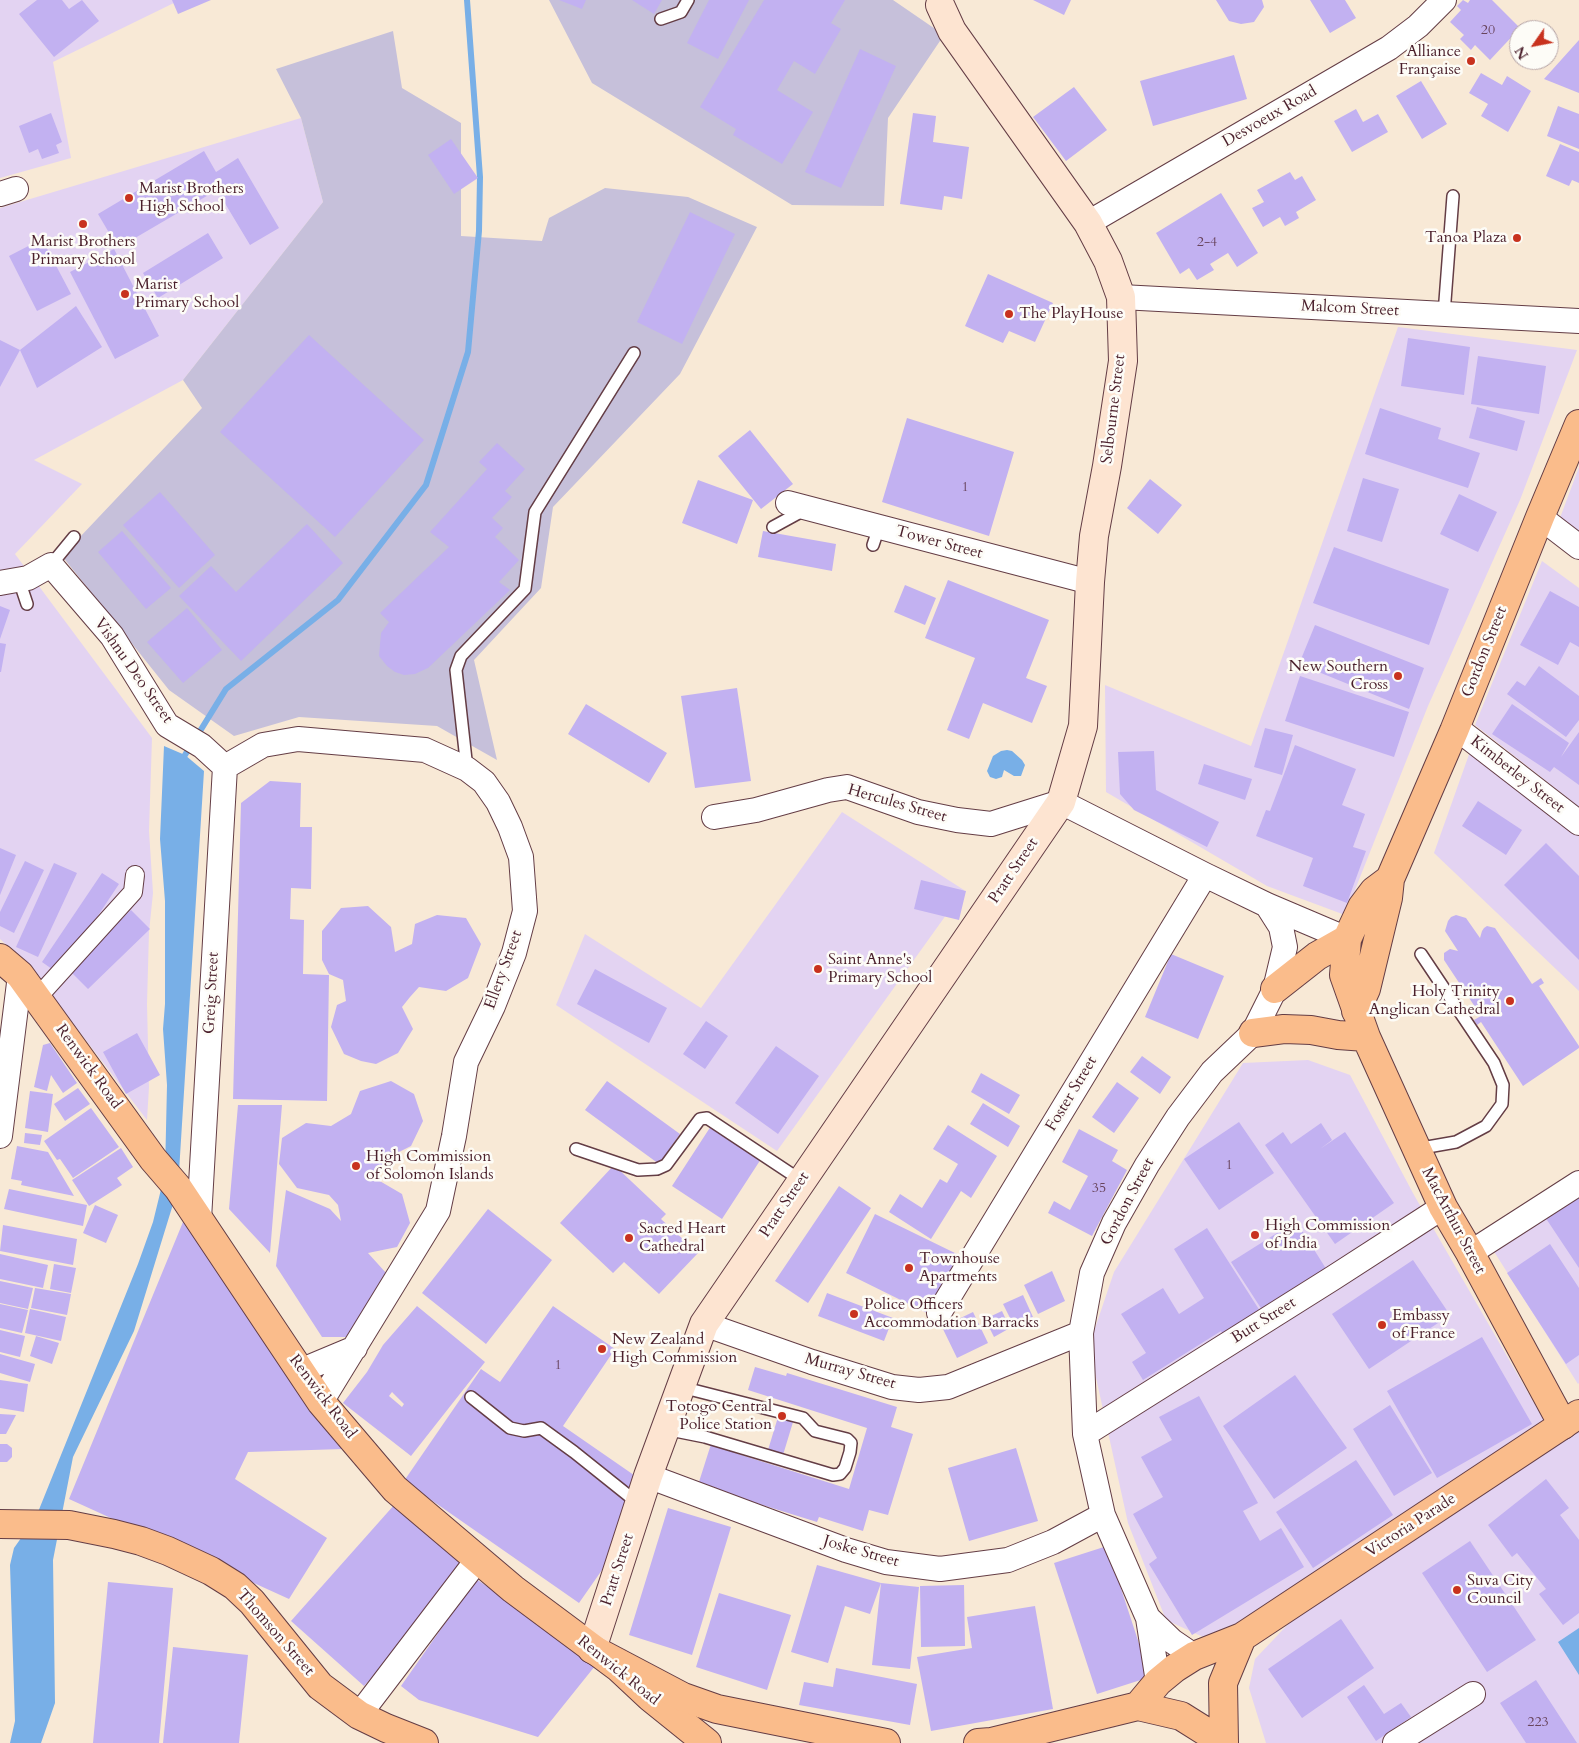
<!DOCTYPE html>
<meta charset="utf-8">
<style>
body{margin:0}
#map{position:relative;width:1579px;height:1743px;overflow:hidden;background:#f8e9d6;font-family:Cardo,serif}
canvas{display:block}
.north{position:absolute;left:1509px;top:20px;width:50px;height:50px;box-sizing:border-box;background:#fdfcf7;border:1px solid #b5a4a5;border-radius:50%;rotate:237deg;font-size:14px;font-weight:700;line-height:20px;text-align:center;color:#4a1f2b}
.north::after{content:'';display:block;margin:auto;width:18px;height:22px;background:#c8321e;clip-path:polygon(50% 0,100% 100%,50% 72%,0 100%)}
</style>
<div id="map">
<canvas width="1579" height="1743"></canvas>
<div class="north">N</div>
</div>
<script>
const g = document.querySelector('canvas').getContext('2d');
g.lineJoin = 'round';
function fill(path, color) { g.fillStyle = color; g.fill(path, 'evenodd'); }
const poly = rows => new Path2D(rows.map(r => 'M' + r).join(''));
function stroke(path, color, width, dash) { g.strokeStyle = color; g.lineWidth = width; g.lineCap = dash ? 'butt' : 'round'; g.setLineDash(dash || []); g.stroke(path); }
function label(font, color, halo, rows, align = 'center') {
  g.font = font + ' Cardo,serif'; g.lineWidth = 5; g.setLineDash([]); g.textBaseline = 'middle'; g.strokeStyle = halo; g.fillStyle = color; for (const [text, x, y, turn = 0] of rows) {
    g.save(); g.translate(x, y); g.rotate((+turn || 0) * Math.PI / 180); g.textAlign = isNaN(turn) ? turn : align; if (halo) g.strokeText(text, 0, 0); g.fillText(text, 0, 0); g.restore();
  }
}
const built = poly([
 [0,0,180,0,53,62,71,158,0,178],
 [301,118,323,202,183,380,34,460,82,484,15,554,152,738,149,831,153,893,149,932,147,1004,149,1087,147,1120,29,966,0,939,0,208],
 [1398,327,1577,350,1520,500,1428,706,1345,915,1267,886,1106,792,1105,685,1251,746],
 [1579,467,1579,552,1554,534],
 [1542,561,1579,588,1579,807,1475,725],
 [1472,746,1579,830,1579,991,1434,853],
 [842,812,964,890,777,1151,556,1005,585,934,701,1008],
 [1308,1060,1350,1075,1414,1195,1545,1422,1212,1641,1166,1620,1128,1523,1089,1346,1114,1272,1243,1063],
 [1579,1193,1579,1383,1578,1384,1493,1250],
 [1579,1430,1579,1743,1266,1743,1249,1688,1255,1659,1294,1618]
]);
const industrial = poly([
 [549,0,893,0,944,35,888,118,884,206,792,205,592,83],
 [393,31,402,88,461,123,461,236,542,241,549,218,605,188,688,197,757,227,680,374,553,507,541,588,474,660,497,760,437,726,299,717,234,736,169,690,62,556,202,408,183,380,323,202,301,118,276,69]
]);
const water = poly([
 [164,746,185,755,204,771,178,1188,134,1331,73,1457,53,1560,55,1703,41,1743,10,1743,15,1721,10,1565,14,1548,36,1517,138,1264,153,1222,165,1173,167,1085,163,1029,165,1004,165,901,160,839],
 [1007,750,1012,751,1022,760,1025,765,1021,776,1014,776,1004,770,1002,777,996,779,990,777,987,771,993,756,1001,751],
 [1579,1628,1579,1675,1558,1642]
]);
const stream = poly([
 [197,736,226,689,338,600,426,485,468,352,479,231,480,177,467,0],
 [185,755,191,745]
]);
const building = poly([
 [37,0,62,0,69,9,82,0,99,21,54,57,19,14],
 [172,0,211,0,178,14],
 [559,0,586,0,582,9],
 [632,0,662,0,654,14],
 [709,0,749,0,718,59,687,43],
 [764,0,845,0,831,23,841,29,815,74,794,61,777,90,813,112,782,164,733,135,736,129,700,107],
 [1033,0,1071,0,1064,15],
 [1216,0,1262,0,1264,7,1254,22,1241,24,1229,21],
 [1310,0,1345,0,1356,18,1330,33],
 [1463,0,1468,3,1470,0,1492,0,1520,28,1490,60,1475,45,1471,50,1460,39,1464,35,1450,22,1461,10,1457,6],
 [1579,40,1579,93,1544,79],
 [860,49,896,66,841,188,805,172],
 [1234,55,1247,99,1153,126,1140,81],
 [1481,73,1502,85,1507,76,1531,91,1508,132,1481,116,1488,104,1469,93],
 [1421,81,1447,124,1422,139,1396,96],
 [1074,87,1107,130,1066,161,1033,117],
 [1558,106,1579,114,1579,149,1547,136],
 [1356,109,1363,122,1378,114,1388,132,1352,152,1334,121],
 [51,113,62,142,56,145,59,153,42,159,38,149,29,153,19,126],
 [913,113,936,116,933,142,969,147,962,199,944,196,942,210,900,204],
 [451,139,478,178,454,194,428,155],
 [1560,144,1579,152,1579,183,1572,180,1569,186,1546,176],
 [204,151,216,172,238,158,279,228,250,245,217,190,118,248,98,214],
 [1290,172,1295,180,1302,176,1316,200,1296,212,1299,218,1285,226,1280,217,1263,227,1252,208,1264,202,1257,190],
 [1221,193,1258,253,1237,267,1228,253,1210,264,1214,270,1197,280,1189,268,1180,274,1156,233],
 [690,212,735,234,682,344,637,322],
 [208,233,223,258,158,298,143,273],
 [42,239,71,294,37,311,9,256],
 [114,249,159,336,115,359,70,272],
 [988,274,1053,303,1035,342,1009,331,1003,343,965,326],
 [76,306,102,347,37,388,20,350],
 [309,335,424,440,335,537,220,432],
 [1408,338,1470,347,1464,395,1401,386],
 [0,340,20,350,0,387],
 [1478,356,1546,366,1539,414,1471,404],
 [1477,407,1525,421,1517,451,1469,438],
 [1380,408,1441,428,1438,439,1480,453,1468,488,1365,454],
 [907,418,1014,452,989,536,882,502],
 [750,430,793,484,761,509,718,456],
 [497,443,525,469,505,491,512,497,492,518,503,528,495,537,519,560,499,582,510,590,428,668,415,674,404,675,395,672,387,666,379,656,381,633,389,622,380,613,449,547,430,532,487,469,479,462],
 [1363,478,1399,489,1382,542,1347,531],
 [1150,479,1182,505,1158,534,1127,508],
 [698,480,753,500,737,544,682,523],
 [160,492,215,555,179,588,123,525],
 [1459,494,1497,512,1478,552,1440,534],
 [307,524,343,563,241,661,179,596,211,566,236,592],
 [122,531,171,588,146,609,98,552],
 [763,531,836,544,832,571,758,557],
 [1334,547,1449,589,1429,645,1313,603],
 [948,580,1049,620,1026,678,1047,686,1032,723,983,703,969,739,947,730,975,658,925,638],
 [905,585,936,598,925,625,894,612],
 [1550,591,1579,607,1579,647,1570,642,1558,665,1520,645],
 [0,606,10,610,0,639],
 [187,608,222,650,183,683,147,642],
 [1315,625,1424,668,1409,709,1299,664],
 [0,643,6,644,1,672,0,672],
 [1539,666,1579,696,1579,720,1566,737,1507,694,1517,681,1525,686],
 [1300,676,1409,712,1394,757,1285,721],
 [737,688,751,781,695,788,681,696],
 [586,704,667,753,649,783,568,734],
 [1512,704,1569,743,1561,757,1579,732,1579,785,1554,767,1550,772,1492,734],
 [1265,728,1293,735,1282,775,1254,767],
 [1295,745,1356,769,1342,805,1365,814,1353,847,1366,851,1347,903,1303,886,1313,858,1256,836,1266,810,1270,811],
 [1154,751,1156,790,1219,822,1207,847,1134,810,1120,794,1118,752],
 [1204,764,1252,779,1245,800,1198,784],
 [270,781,301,783,300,827,312,827,311,889,291,888,290,919,304,920,303,974,329,975,327,1101,233,1099,241,803],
 [1478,801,1522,830,1506,855,1462,826],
 [1546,843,1579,876,1579,960,1504,885],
 [0,848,16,855,0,895],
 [25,861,44,870,14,933,0,926,0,912],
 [54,863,77,873,38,957,16,947],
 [102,873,119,884,59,974,42,962],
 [921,880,966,891,959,920,914,909],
 [368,906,391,927,395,952,412,944,415,924,437,915,466,918,481,944,468,978,446,991,419,987,410,997,402,1007,413,1029,398,1053,376,1064,361,1061,344,1054,331,1027,337,1005,346,1001,343,980,329,974,322,960,322,931,341,908],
 [131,910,150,929,88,989,69,970],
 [1456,915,1466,918,1480,938,1482,931,1484,928,1487,926,1495,928,1532,984,1541,978,1544,983,1539,986,1579,1046,1579,1048,1523,1086,1481,1022,1477,1025,1474,1020,1481,1016,1444,960,1444,953,1450,949,1458,951,1445,931,1448,921,1451,917],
 [1171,954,1224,976,1198,1039,1145,1017],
 [595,969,667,1008,649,1043,577,1004],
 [706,1021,728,1036,705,1069,683,1054],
 [137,1033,160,1075,126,1094,103,1052],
 [50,1043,77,1083,63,1093,51,1075,47,1091,34,1087,43,1045],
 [776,1046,819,1076,778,1134,735,1103],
 [1142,1056,1171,1077,1160,1094,1130,1072],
 [981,1073,1020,1095,1009,1114,971,1092],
 [391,1081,414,1094,423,1121,411,1146,385,1159,378,1180,402,1194,410,1223,397,1247,368,1253,387,1274,346,1337,322,1337,276,1266,286,1190,330,1209,341,1221,338,1205,329,1195,297,1188,279,1164,282,1138,306,1123,331,1126,351,1114,360,1091],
 [607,1081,680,1134,659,1164,585,1110],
 [1117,1082,1139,1098,1114,1133,1092,1117],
 [78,1088,90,1104,65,1121,54,1104],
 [30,1091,53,1094,48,1132,25,1128],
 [983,1103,1020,1126,1008,1147,970,1124],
 [238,1105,282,1105,270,1253,229,1209],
 [91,1108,119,1147,73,1178,60,1159,57,1160,44,1141],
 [1239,1122,1274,1173,1219,1210,1184,1159],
 [1321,1123,1332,1140,1320,1149,1345,1132,1394,1203,1335,1244,1265,1145,1283,1132,1291,1144],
 [948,1125,997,1156,971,1198,961,1191,931,1239,889,1212,900,1194,922,1208,940,1179,947,1183,958,1164,933,1149],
 [711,1126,761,1159,722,1219,672,1186],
 [1079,1129,1118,1150,1112,1161,1127,1170,1092,1236,1048,1213,1054,1201,1070,1210,1088,1176,1062,1162],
 [25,1133,42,1135,40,1145,24,1143],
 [17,1146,48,1152,74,1196,21,1185,22,1181,11,1179],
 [121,1148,133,1167,117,1178,122,1185,89,1206,72,1180],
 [614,1165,666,1214,661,1219,698,1253,659,1294,624,1262,613,1273,560,1223],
 [839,1186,871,1208,808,1303,775,1281],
 [9,1189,87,1205,83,1226,4,1209],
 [1579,1195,1579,1268,1545,1217],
 [95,1205,118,1215,106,1243,83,1233],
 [488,1209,552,1260,486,1344,422,1293],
 [875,1214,959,1255,931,1315,846,1273],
 [1296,1221,1330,1275,1266,1316,1231,1262],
 [183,1222,343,1449,248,1452,235,1479,327,1538,289,1599,69,1499],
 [3,1225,77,1239,73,1265,0,1251],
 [1207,1228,1260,1311,1223,1335,1221,1331,1143,1380,1132,1362,1146,1353,1121,1314,1163,1288,1179,1314,1204,1298,1174,1249],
 [1550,1244,1579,1288,1579,1355,1566,1364,1507,1273],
 [0,1254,48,1265,43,1288,0,1279],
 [1413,1260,1450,1315,1369,1369,1332,1314],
 [54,1264,76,1268,71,1293,50,1289],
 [1052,1271,1065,1301,1038,1314,1024,1285],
 [0,1281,33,1288,28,1309,0,1303],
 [35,1288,71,1294,67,1315,31,1308],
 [827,1293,893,1318,884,1341,818,1316],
 [1023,1295,1033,1317,1014,1326,1003,1304],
 [0,1304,28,1310,22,1333,0,1328],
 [417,1306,485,1362,411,1456,343,1403,367,1372,383,1345],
 [392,1392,404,1404,402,1407,389,1396],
 [553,1306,615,1349,563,1426,657,1491,579,1603,404,1481,481,1369,500,1382],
 [30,1309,66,1317,61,1341,25,1333],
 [1002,1311,1010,1328,994,1337,985,1319],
 [973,1312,988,1343,957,1358,942,1327],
 [0,1330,25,1336,20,1357,0,1352],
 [36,1336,59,1343,52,1364,30,1356],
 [1482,1337,1532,1424,1437,1478,1387,1391],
 [0,1354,35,1364,30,1382,0,1373],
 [755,1367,786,1376,787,1373,897,1407,891,1427,913,1434,888,1515,869,1510,863,1531,819,1517,817,1522,698,1485,712,1441,737,1449,735,1453,849,1489,867,1428,748,1390],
 [1295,1375,1347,1448,1274,1499,1223,1426],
 [0,1380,28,1384,24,1412,0,1408],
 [1199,1396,1258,1503,1243,1511,1260,1541,1281,1528,1304,1567,1192,1635,1149,1564,1157,1558,1133,1514,1163,1497,1141,1457,1172,1440,1159,1417],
 [1390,1405,1432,1473,1394,1496,1353,1429],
 [0,1414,16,1415,6,1434,0,1434],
 [778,1417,793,1422,783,1455,768,1450],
 [0,1444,7,1444,12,1448,12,1457,7,1462,0,1462],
 [1016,1448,1038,1521,969,1541,948,1468],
 [1356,1460,1393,1515,1313,1568,1276,1512],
 [1546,1479,1569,1508,1560,1515,1579,1540,1579,1613,1563,1625,1539,1594,1546,1589,1517,1553,1512,1557,1488,1525],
 [395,1504,468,1569,364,1686,291,1621],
 [668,1508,731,1527,692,1655,629,1635],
 [1470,1541,1536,1640,1487,1672,1422,1573],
 [1107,1546,1150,1677,1097,1694,1054,1563],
 [817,1565,881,1583,870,1614,845,1606,828,1663,791,1652],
 [476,1579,599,1661,538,1737,419,1700,401,1686],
 [108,1582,173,1588,159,1743,93,1743],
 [881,1583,919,1587,910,1669,872,1665],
 [964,1585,965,1646,921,1647,920,1586],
 [719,1593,791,1615,767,1690,696,1667],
 [1035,1606,1053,1709,931,1731,917,1657,972,1648,967,1617],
 [1341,1619,1374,1668,1302,1718,1268,1669],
 [173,1647,248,1655,239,1743,163,1743],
 [836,1668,917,1684,910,1725,799,1705,804,1682,833,1687],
 [1536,1680,1577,1743,1526,1743,1500,1703],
 [1364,1685,1384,1714,1401,1703,1411,1717,1376,1741,1347,1697]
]);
const service = poly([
 [661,19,681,12,688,0],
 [1444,314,1453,196],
 [773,527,806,509],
 [873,545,879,527],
 [51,565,74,537],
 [19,580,27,604],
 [467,769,456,670,461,656,525,589,535,512,634,353],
 [576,1149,638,1170,657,1169,666,1165,700,1119,707,1118,802,1181],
 [1416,1149,1456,1142,1486,1126,1502,1104,1503,1085,1494,1063,1421,954],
 [471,1397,510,1428,524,1431,541,1428,574,1452,639,1504],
 [665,1429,705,1437,833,1475,840,1474,845,1468,850,1452,851,1443,847,1439,815,1431,803,1418,681,1387]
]);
const pedestrian = poly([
 [37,998,133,892,135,875]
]);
const minor = poly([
 [0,194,16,189],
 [1088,223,1389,48,1418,26,1444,0],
 [1121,297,1579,321],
 [788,503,1090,582],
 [1540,517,1579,547],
 [0,583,28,578,51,565,112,636,167,725,202,746,225,767],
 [1455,727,1579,823],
 [225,767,263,745,298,739,425,750,467,769,484,782,498,802,510,827,521,857,525,911,514,953,493,1006,466,1062,454,1136,438,1211,321,1402],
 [714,817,756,810,828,790,847,787,918,812,957,820,991,824,1061,802,1205,875,1267,905,1347,939],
 [0,1136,20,975],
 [199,1219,225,767],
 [1470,1253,1579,1183],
 [939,1313,1205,875],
 [704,1324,812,1362,892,1387,919,1390,948,1387,1081,1333],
 [300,1371,355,1348],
 [1085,1434,1333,1278,1443,1207],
 [648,1476,846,1550,886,1562,940,1569,1008,1560,1053,1542,1103,1515],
 [1148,1618,1172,1641,1194,1656],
 [1158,1682,1148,1618,1103,1515,1085,1434,1081,1333,1092,1273,1114,1223,1147,1165,1178,1117,1212,1072,1253,1033,1275,989,1285,947,1281,927,1267,905],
 [359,1715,478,1559],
 [1395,1743,1473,1694]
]);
const secondary = poly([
 [592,1649,648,1476,704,1324,1061,802,1083,726,1090,582,1094,536,1107,466,1123,361,1121,297,1108,261,1088,223,952,31,940,5]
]);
const primary = poly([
 [1390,879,1374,891,1362,907,1347,939,1344,975,1366,1037,1443,1207,1470,1253,1563,1425],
 [0,958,20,975,153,1159,178,1188,321,1402,395,1489,513,1589,619,1668,650,1697,707,1743],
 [1275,989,1317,956,1347,939],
 [1356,1011,1366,989,1388,898,1390,879,1454,731,1540,517,1579,424],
 [1253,1033,1284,1029,1311,1030,1338,1035,1366,1037],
 [0,1524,69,1525,114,1534,141,1541,168,1551,211,1571,235,1586,252,1602,320,1686,359,1715,386,1728,424,1743]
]);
const trunk = poly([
 [592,1649,683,1697,717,1709,886,1743],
 [1138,1706,1158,1682,1175,1668,1194,1656,1242,1637,1579,1414],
 [978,1743,991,1742,1138,1706,1181,1716,1224,1743],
 [1224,1743,1223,1683,1242,1637]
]);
const markers = [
 [1471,61,5,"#c8321e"],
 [129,198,5,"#c8321e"],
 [83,224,5,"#c8321e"],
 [1517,238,5,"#c8321e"],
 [125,294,5,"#c8321e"],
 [1009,314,5,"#c8321e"],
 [1398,676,5,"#c8321e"],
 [818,969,5,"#c8321e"],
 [1510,1001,5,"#c8321e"],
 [356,1166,5,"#c8321e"],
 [1255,1235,5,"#c8321e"],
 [629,1238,5,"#c8321e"],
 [909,1268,5,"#c8321e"],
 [854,1314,5,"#c8321e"],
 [1382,1325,5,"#c8321e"],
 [602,1349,5,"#c8321e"],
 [782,1416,5,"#c8321e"],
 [1457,1590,5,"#c8321e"]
];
const numberNames = [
 ["20",1488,31],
 ["2-4",1207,243],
 ["1",965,488],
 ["1",1229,1166],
 ["35",1099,1189],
 ["1",558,1366],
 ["223",1538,1723]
];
const poiNames = [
 ["Alliance",1461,52,"right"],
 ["Française",1461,70,"right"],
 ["Marist Brothers",139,189],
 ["High School",139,207],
 ["Tanoa Plaza",1507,238,"right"],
 ["Marist Brothers",83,242,"center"],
 ["Primary School",83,260,"center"],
 ["Marist",135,285],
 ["Primary School",135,303],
 ["The PlayHouse",1019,314],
 ["New Southern",1388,667,"right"],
 ["Cross",1388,685,"right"],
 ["Saint Anne's",828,960],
 ["Primary School",828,978],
 ["Holy Trinity",1500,992,"right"],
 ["Anglican Cathedral",1500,1010,"right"],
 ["High Commission",366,1157],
 ["of Solomon Islands",366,1175],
 ["High Commission",1265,1226],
 ["of India",1265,1244],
 ["Sacred Heart",639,1229],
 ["Cathedral",639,1247],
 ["Townhouse",919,1259],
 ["Apartments",919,1277],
 ["Police Officers",864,1305],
 ["Accommodation Barracks",864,1323],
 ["Embassy",1392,1316],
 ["of France",1392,1334],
 ["New Zealand",612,1340],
 ["High Commission",612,1358],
 ["Totogo Central",772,1407,"right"],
 ["Police Station",772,1425,"right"],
 ["Suva City",1467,1581],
 ["Council",1467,1599]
];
const streetNames = [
 ["Desvoeux Road",1270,117,-30],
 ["Malcom Street",1350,309,3],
 ["Selbourne Street",1114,409,-83],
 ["Tower Street",939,543,15],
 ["Gordon Street",1485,652,-68],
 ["Vishnu Deo Street",133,671,55],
 ["Kimberley Street",1517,775,38],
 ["Hercules Street",897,804,16],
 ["Pratt Street",1014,871,-56],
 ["Ellery Street",504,970,-70],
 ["Greig Street",212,993,-87],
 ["Renwick Road",88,1067,54],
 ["Foster Street",1072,1094,-59],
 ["Gordon Street",1128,1202,-62],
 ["Pratt Street",785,1205,-56],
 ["MacArthur Street",1453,1221,62],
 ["Butt Street",1264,1321,-32],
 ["Murray Street",850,1372,16],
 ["Renwick Road",322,1397,53],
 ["Victoria Parade",1411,1526,-33],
 ["Joske Street",861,1552,16],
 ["Pratt Street",618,1570,-72],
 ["Thomson Street",275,1633,49],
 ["Renwick Road",618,1671,39]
];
fill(built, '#e3d3f2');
fill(industrial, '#c6c0da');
fill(water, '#78afe7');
stroke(stream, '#78afe7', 6);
fill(building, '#c2b1f1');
stroke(service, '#643d45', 14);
stroke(pedestrian, '#643d45', 20);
stroke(minor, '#643d45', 26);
stroke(secondary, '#643d45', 30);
stroke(primary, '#643d45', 30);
stroke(trunk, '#643d45', 30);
stroke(service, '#fff', 11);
stroke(pedestrian, '#fff', 18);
stroke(minor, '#fff', 24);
stroke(secondary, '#fde4d1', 28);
stroke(primary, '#fabc8b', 28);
stroke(trunk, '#fabc8b', 28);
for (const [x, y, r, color] of markers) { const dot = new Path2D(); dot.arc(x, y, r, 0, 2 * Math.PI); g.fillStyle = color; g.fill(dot); stroke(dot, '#fdfcf7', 2); }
label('14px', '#68445c', null, numberNames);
label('16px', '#4a1f2b', '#fdfcf7', poiNames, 'left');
label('16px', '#4a1f2b', '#fdfcf7', streetNames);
</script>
